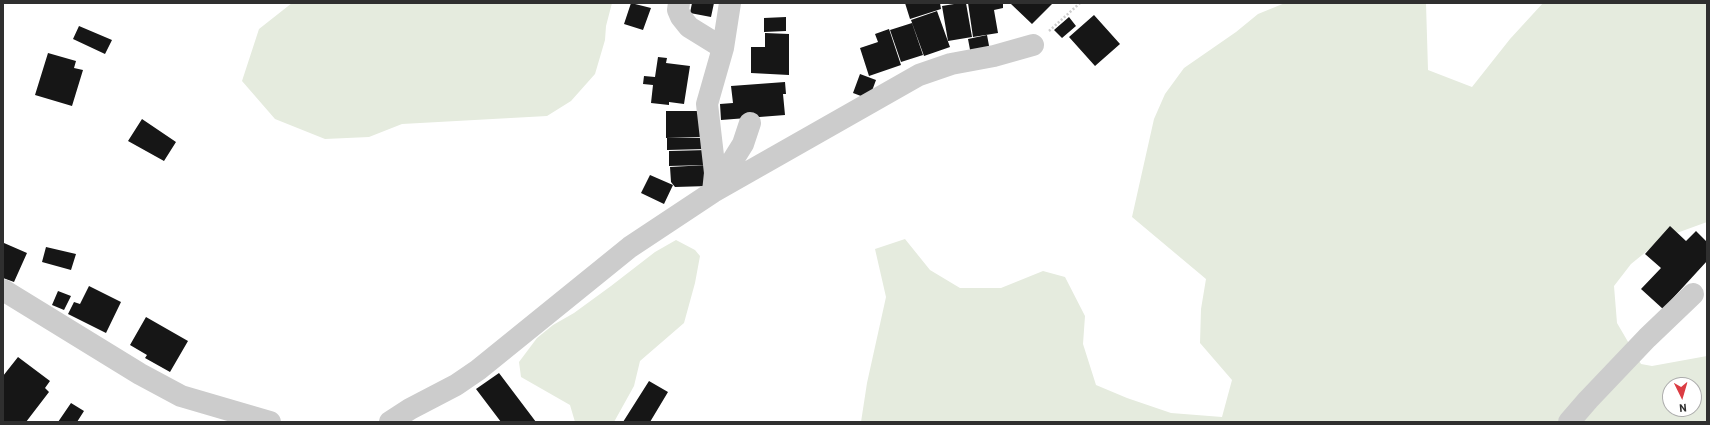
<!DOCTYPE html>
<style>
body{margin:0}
#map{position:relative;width:1710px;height:425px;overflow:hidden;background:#fff;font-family:Barlow,sans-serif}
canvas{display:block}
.frame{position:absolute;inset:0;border:4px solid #2f2f2f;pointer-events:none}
.north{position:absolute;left:1662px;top:377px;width:40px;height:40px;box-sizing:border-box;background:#fff;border:1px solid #acacac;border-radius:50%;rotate:175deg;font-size:11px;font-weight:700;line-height:16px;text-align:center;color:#2f2f2f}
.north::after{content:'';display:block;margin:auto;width:14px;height:18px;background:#db3c43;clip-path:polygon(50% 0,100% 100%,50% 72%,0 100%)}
</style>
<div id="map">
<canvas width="1710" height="425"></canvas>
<div class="frame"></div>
<div class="north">N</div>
</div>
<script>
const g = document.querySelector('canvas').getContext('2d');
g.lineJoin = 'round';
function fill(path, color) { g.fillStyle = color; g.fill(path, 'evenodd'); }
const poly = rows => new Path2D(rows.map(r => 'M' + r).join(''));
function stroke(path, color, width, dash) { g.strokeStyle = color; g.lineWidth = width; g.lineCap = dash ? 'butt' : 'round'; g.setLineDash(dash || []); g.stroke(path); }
const green = poly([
 [292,3,612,3,606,26,605,40,595,74,571,101,547,116,402,124,369,137,325,139,275,119,242,81,259,29],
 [1285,3,1426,3,1428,70,1472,87,1510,39,1543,3,1707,3,1707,222,1663,238,1631,264,1614,286,1617,323,1641,364,1652,366,1707,356,1707,422,861,422,867,383,886,297,875,249,905,239,930,270,960,288,1001,288,1043,271,1065,277,1085,316,1083,344,1096,385,1127,398,1171,413,1222,417,1232,380,1200,343,1201,309,1206,279,1132,217,1154,119,1165,94,1184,68,1236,32,1258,14],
 [1670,385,1694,385,1694,409,1670,409],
 [676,240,695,250,700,256,695,283,684,323,640,361,634,386,614,422,575,422,570,405,521,377,519,362,537,338,553,325,574,313,611,286,655,252]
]);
const building = poly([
 [631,3,651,8,643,30,624,24],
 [692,3,714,3,711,17,690,13],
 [905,3,940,3,941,9,910,19],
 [960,3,966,3,972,37,948,41,942,6],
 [968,3,1003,3,1003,8,994,10,998,33,973,37],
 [1012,3,1053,3,1032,24,1011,4],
 [937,11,950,47,924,56,911,20],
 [1094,15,1120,44,1095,66,1069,37],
 [786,17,786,31,764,32,764,18],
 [1069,17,1076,26,1062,38,1054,30],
 [912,23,923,55,901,62,890,30],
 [79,26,112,40,105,54,73,39],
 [889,29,901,65,869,76,860,48,878,42,875,34],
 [765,33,789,34,789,75,751,73,751,47,765,47],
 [987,35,990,51,971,55,968,39],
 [48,53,76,61,74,68,83,70,72,106,35,95],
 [658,57,667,58,666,63,690,66,684,104,669,102,669,105,651,103,653,85,643,84,644,76,655,77],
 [860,74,876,80,869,99,853,93],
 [785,82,786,94,783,94,785,115,721,120,720,104,733,103,731,86],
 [666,111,705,111,705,137,666,138],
 [142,119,176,142,164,161,128,141],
 [667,138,706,138,706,149,667,150],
 [707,150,707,165,669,166,669,151],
 [707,165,708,186,675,187,671,182,670,167],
 [650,175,673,185,664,204,641,193],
 [1670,226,1686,241,1696,231,1707,242,1707,261,1663,309,1641,289,1661,268,1645,254],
 [4,243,27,253,14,282,3,278],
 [46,247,76,254,71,270,42,262],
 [89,286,121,302,106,333,68,314,74,302,80,304],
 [58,291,71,296,64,310,52,305],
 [146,317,188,341,170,372,145,358,147,355,130,345],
 [18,357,50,381,45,388,49,392,26,422,3,422,3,376],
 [499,373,536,422,501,422,476,389],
 [649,381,668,392,650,422,623,422],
 [71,403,84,411,77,422,58,422]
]);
const path = poly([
 [1049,31,1080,3]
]);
const minor = poly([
 [679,3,678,10,681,17,689,27,723,48],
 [715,173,724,170,733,160,743,144,750,123],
 [713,192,715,173,707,104,723,48,730,3],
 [3,290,140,374,181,396,270,422],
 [390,422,410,409,456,385,478,370,630,247,713,192,919,75,951,64,994,56,1033,45],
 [1569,422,1588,400,1647,338,1693,294]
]);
fill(green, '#e5ebde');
fill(building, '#161616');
stroke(path, '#ccc', 2.5, [2, 2]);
stroke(minor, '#ccc', 22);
</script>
